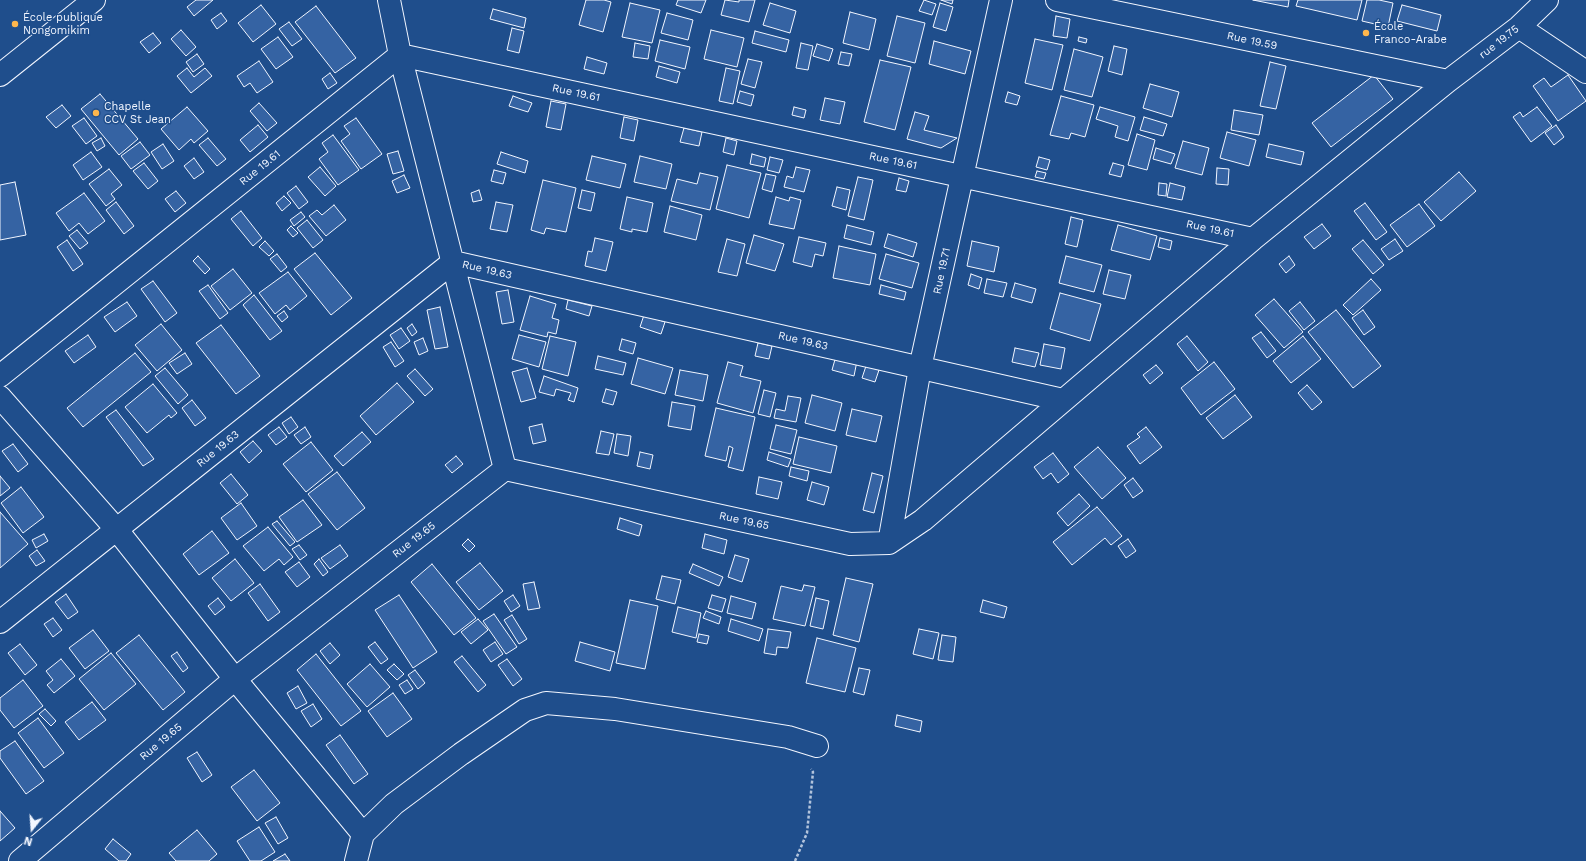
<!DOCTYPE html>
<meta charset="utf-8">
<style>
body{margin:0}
#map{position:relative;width:1586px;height:861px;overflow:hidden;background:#1f4e8c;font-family:"Work Sans",sans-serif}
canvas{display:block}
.north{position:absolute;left:12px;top:809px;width:40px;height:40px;-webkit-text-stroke:3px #1f4e8c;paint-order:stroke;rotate:197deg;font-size:11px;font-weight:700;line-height:16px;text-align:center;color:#f2f6ff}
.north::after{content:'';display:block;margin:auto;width:14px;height:18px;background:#f2f6ff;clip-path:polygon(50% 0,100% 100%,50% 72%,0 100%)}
</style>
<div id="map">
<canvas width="1586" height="861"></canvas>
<div class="north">N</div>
</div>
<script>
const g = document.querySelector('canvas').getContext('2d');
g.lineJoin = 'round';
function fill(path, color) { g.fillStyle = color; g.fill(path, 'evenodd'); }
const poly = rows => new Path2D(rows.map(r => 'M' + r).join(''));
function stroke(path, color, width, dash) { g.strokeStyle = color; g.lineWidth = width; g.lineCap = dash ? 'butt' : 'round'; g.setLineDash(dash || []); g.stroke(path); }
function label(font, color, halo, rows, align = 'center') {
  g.font = font + ' "Work Sans",sans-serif'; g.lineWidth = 3; g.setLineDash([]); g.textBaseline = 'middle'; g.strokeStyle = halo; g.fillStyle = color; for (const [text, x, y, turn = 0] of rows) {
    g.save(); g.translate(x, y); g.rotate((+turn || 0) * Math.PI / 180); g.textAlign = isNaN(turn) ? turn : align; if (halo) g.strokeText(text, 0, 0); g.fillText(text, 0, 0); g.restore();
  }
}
const building = poly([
 [196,0,213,0,194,16,187,7,196,0],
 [586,0,604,0,611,2,603,32,579,25,586,0],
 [678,0,706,0,701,13,676,5,678,0],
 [725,0,739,2,739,0,755,0,749,22,721,15,725,0],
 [924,0,936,4,932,15,919,11,924,0],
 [941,0,953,0,952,4,941,0],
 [1253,0,1289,0,1288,7,1253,0],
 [1298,0,1362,0,1357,20,1296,6,1298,0],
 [1367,0,1379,0,1393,3,1388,27,1362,21,1367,0],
 [630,3,660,10,652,43,622,37,630,3],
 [770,3,796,11,790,33,763,25,770,3],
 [940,3,953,7,946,31,933,27,940,3],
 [261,5,276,24,253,42,238,23,261,5],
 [1402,5,1441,15,1437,31,1397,21,1402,5],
 [316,6,356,58,335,73,295,22,316,6],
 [493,9,526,18,524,28,490,19,493,9],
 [850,12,876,19,869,50,843,43,850,12],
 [221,13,227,21,217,29,211,20,221,13],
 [667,13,693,20,688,40,661,33,667,13],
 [897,16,925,23,915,63,887,56,897,16],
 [1056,16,1070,19,1067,38,1053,36,1056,16],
 [289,22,302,39,292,46,279,29,289,22],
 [512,28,524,31,519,53,507,50,512,28],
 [181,30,196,47,186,56,171,39,181,30],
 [711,30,744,38,737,67,704,59,711,30],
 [755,31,789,40,786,52,752,43,755,31],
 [153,33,161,43,149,53,140,42,153,33],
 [278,37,293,57,276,69,261,49,278,37],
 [1079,37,1087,39,1086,43,1078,41,1079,37],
 [1035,39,1063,45,1052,90,1025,83,1035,39],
 [660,40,690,47,685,69,655,61,660,40],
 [934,41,971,51,965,74,929,64,934,41],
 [635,43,650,46,648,59,633,57,635,43],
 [801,43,813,46,808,70,796,68,801,43],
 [817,44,833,49,829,61,813,56,817,44],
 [1114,46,1127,49,1122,75,1108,71,1114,46],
 [1074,49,1103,57,1092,97,1064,90,1074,49],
 [841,52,852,54,849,66,838,64,841,52],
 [197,54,204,64,193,72,186,62,197,54],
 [587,57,607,63,604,74,584,69,587,57],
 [748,59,762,62,755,88,741,84,748,59],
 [880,60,911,67,895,130,864,122,880,60],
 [259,61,273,82,257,93,250,83,244,87,237,76,259,61],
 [1270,62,1286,66,1276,109,1260,106,1270,62],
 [659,66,680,72,677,83,656,77,659,66],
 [187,68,194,77,205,68,212,76,191,93,177,76,187,68],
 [726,68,740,71,733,104,719,101,726,68],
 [330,73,337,83,328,89,322,79,330,73],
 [1374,75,1393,99,1331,147,1312,123,1374,75],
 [1568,75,1586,101,1558,121,1533,86,1544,78,1551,87,1568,75],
 [1150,84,1179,92,1172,117,1143,108,1150,84],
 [740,91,754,95,751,106,737,102,740,91],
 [1008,92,1020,96,1017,105,1005,102,1008,92],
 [100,94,138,139,119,155,81,109,100,94],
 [513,96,532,103,528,112,509,106,513,96],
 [1061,96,1094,105,1085,137,1071,133,1069,139,1050,135,1061,96],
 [825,98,845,102,840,124,820,120,825,98],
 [551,101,566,104,561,130,546,127,551,101],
 [259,103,277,123,267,131,250,111,259,103],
 [62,105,71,116,56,128,46,117,62,105],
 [187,107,208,131,194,143,191,139,179,150,161,129,187,107],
 [794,107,806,110,804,118,792,115,794,107],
 [1100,107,1135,117,1128,141,1115,137,1118,126,1096,119,1100,107],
 [1537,107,1552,126,1531,142,1513,117,1520,112,1523,117,1537,107],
 [1234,110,1263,115,1259,135,1231,130,1234,110],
 [915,112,929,116,924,130,957,138,941,148,907,139,915,112],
 [624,117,638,120,634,141,620,138,624,117],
 [1144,117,1167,124,1163,136,1140,130,1144,117],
 [84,118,97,136,86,144,72,126,84,118],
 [356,118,382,154,361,169,341,141,350,134,344,126,356,118],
 [258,125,268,137,250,152,240,140,258,125],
 [1556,125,1564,137,1554,145,1545,133,1556,125],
 [684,128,702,132,699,146,680,142,684,128],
 [1227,132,1256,140,1249,166,1220,158,1227,132],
 [1137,134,1155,140,1147,170,1128,165,1137,134],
 [333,135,359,170,338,185,319,159,328,152,322,143,333,135],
 [101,138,105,146,97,151,92,143,101,138],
 [208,138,226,159,217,166,199,145,208,138],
 [726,138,737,141,734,155,723,152,726,138],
 [1183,141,1209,148,1202,175,1175,168,1183,141],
 [140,142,150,155,131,169,121,156,140,142],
 [163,144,174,161,162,169,151,152,163,144],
 [1269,144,1304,152,1301,165,1266,157,1269,144],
 [1156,148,1175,154,1171,164,1153,159,1156,148],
 [398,151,404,171,393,174,387,154,398,151],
 [91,152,102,167,83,180,73,165,91,152],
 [501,152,528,161,525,173,497,164,501,152],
 [752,154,766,158,764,167,750,164,752,154],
 [592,156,626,164,620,188,586,180,592,156],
 [640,156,672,164,666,189,634,182,640,156],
 [770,157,783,160,779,173,767,170,770,157],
 [1039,157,1050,160,1047,170,1036,167,1039,157],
 [194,158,204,172,194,179,184,166,194,158],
 [144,163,158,181,148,189,133,171,144,163],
 [1113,163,1124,166,1121,177,1109,174,1113,163],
 [727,165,761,173,749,218,716,209,727,165],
 [320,167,336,186,325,196,308,177,320,167],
 [796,167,810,170,804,192,784,187,787,176,793,178,796,167],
 [1217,168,1229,169,1228,185,1216,184,1217,168],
 [109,169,122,185,111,194,115,199,106,206,89,184,109,169],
 [494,170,506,173,503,184,491,181,494,170],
 [1037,171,1046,173,1044,179,1035,177,1037,171],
 [1459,172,1476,191,1441,221,1424,202,1459,172],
 [700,173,718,177,710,210,671,201,677,179,697,184,700,173],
 [766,174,776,176,772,192,762,189,766,174],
 [404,175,410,188,397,193,392,181,404,175],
 [858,177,873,180,864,220,848,216,858,177],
 [899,178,909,181,906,192,896,190,899,178],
 [543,180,576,188,566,232,546,228,544,234,531,230,543,180],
 [15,182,26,235,0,240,0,185,15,182],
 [1159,183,1167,184,1166,196,1158,195,1159,183],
 [1170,183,1185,187,1182,200,1167,197,1170,183],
 [296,186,308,202,299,209,287,193,296,186],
 [837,187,850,190,846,210,832,206,837,187],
 [479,190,482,200,473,202,471,193,479,190],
 [582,190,595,193,591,211,578,208,582,190],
 [176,191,186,203,175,212,165,199,176,191],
 [84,193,105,221,88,234,79,223,69,231,56,213,84,193],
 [284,196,291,203,282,211,276,203,284,196],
 [627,197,653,203,647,232,632,229,632,232,620,229,627,197],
 [776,197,789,201,790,197,801,200,794,229,769,224,776,197],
 [116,202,134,226,124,234,106,210,116,202],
 [496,202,513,205,507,232,490,229,496,202],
 [1365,203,1387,232,1376,240,1354,211,1365,203],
 [1419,204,1435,226,1407,247,1390,225,1419,204],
 [334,205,346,220,326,236,309,216,317,210,322,215,334,205],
 [670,206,702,215,696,240,664,232,670,206],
 [241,211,262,238,253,246,231,219,241,211],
 [301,212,305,217,294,226,290,220,301,212],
 [1071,217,1083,220,1077,247,1065,244,1071,217],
 [307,220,323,240,313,248,297,228,307,220],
 [1322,224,1331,236,1314,249,1304,237,1322,224],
 [847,225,874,232,871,245,844,238,847,225],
 [1118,225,1157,236,1150,260,1111,250,1118,225],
 [291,226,298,233,293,237,287,230,291,226],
 [77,230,88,243,80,249,69,236,77,230],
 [888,234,917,243,913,257,884,247,888,234],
 [754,235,784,244,775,271,746,263,754,235],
 [799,237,826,243,823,256,815,254,812,267,793,262,799,237],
 [595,238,613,242,606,271,585,266,588,251,592,252,595,238],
 [1160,238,1172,241,1170,250,1158,247,1160,238],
 [727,239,745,244,737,276,718,272,727,239],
 [1395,239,1403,251,1389,260,1381,249,1395,239],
 [67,240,83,264,73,271,57,247,67,240],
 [1363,240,1384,265,1373,274,1352,249,1363,240],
 [265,241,274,251,269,256,259,247,265,241],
 [972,241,999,247,994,272,967,266,972,241],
 [839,246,876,254,870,285,833,278,839,246],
 [315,253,352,298,331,315,294,269,315,253],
 [277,254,287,267,281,272,270,259,277,254],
 [886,254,919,263,912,288,879,279,886,254],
 [198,256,210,269,205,274,193,261,198,256],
 [1066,256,1102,265,1094,292,1059,283,1066,256],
 [1289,256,1295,265,1286,273,1279,264,1289,256],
 [233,269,252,293,230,310,211,286,233,269],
 [1109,270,1131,275,1125,299,1103,294,1109,270],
 [288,272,307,296,290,310,286,305,275,314,259,293,288,272],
 [971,274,982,278,979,289,968,285,971,274],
 [987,279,1007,283,1003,297,984,293,987,279],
 [1371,279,1381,290,1353,315,1343,305,1371,279],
 [153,281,177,313,165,322,141,289,153,281],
 [1015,283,1036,289,1032,303,1011,297,1015,283],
 [208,285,228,313,220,319,199,291,208,285],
 [881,285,906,292,904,300,879,294,881,285],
 [508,290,514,322,502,324,496,292,508,290],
 [1060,293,1101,304,1090,341,1050,329,1060,293],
 [254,295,282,331,270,340,243,305,254,295],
 [530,296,556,304,552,318,559,320,556,334,548,332,547,337,520,330,530,296],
 [1274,299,1303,332,1284,348,1255,315,1274,299],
 [568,300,592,306,589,316,566,309,568,300],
 [127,302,137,316,115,332,104,317,127,302],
 [1300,302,1315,321,1304,330,1289,311,1300,302],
 [440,307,448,347,435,349,427,310,440,307],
 [1336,310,1381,366,1353,388,1308,332,1336,310],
 [1363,310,1375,327,1364,335,1352,318,1363,310],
 [284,311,288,317,282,322,277,316,284,311],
 [644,315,665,322,661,334,640,327,644,315],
 [161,324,182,350,157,371,135,345,161,324],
 [412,324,417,332,412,336,407,328,412,324],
 [221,325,260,376,236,394,196,343,221,325],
 [401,328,410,341,399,349,390,335,401,328],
 [1261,332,1276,351,1267,358,1252,338,1261,332],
 [88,335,96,347,74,363,65,351,88,335],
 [519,335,546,342,539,367,512,359,519,335],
 [550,336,576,342,568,376,542,369,550,336],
 [1187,336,1208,362,1198,371,1177,344,1187,336],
 [1303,336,1321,359,1291,383,1273,361,1303,336],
 [423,338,428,351,419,355,414,342,423,338],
 [622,339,636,343,633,354,619,350,622,339],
 [391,342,404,361,395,367,383,347,391,342],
 [758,343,772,346,769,359,755,356,758,343],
 [1044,344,1065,348,1061,369,1040,365,1044,344],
 [1015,348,1039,353,1035,367,1012,362,1015,348],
 [135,353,151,372,83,427,67,408,135,353],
 [185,353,192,364,177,374,169,363,185,353],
 [598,356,626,363,623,375,595,369,598,356],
 [836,356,857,361,854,376,832,370,836,356],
 [638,358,673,368,665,394,631,384,638,358],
 [728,362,743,366,740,376,761,381,753,413,717,403,728,362],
 [1214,362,1235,389,1201,415,1181,388,1214,362],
 [1156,365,1163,373,1150,384,1143,375,1156,365],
 [866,366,879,370,875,382,862,378,866,366],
 [165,368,188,395,178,404,155,376,165,368],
 [527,368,536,398,521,402,512,372,527,368],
 [415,369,433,389,425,396,407,376,415,369],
 [680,370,708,375,703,401,675,395,680,370],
 [544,376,578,388,574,402,568,400,571,393,556,389,554,396,539,392,544,376],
 [397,383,414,402,376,435,360,416,397,383],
 [153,384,177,413,171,418,169,415,147,433,125,407,153,384],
 [1307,385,1322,402,1312,410,1298,393,1307,385],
 [606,389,617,392,613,405,602,402,606,389],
 [764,390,776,393,770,417,758,414,764,390],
 [812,395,842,403,835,431,805,423,812,395],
 [1235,395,1252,417,1223,439,1206,418,1235,395],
 [788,396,801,398,796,422,774,418,776,409,785,411,788,396],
 [192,400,206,418,195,426,182,408,192,400],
 [672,402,695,406,691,430,668,426,672,402],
 [716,408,755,417,743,471,728,467,733,448,729,446,726,461,705,456,716,408],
 [852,409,882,416,876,442,846,435,852,409],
 [116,410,154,459,143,466,106,417,116,410],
 [291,417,298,427,289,434,282,423,291,417],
 [542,424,546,441,533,444,529,427,542,424],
 [776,425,797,430,791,454,770,449,776,425],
 [279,427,287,437,276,445,268,435,279,427],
 [305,427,311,437,301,444,294,435,305,427],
 [1146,427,1162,447,1140,464,1127,446,1140,437,1137,434,1146,427],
 [601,431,614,434,609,455,596,453,601,431],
 [362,432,371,442,343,466,334,456,362,432],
 [617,434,631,436,628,456,614,453,617,434],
 [799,437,837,446,831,473,793,464,799,437],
 [253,441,262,451,249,463,240,452,253,441],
 [311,442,333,470,306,492,283,464,311,442],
 [13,444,28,464,18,472,2,451,13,444],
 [1098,447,1126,478,1102,499,1074,467,1098,447],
 [640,452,653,455,650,469,637,466,640,452],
 [769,452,791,459,788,467,767,460,769,452],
 [1053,453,1069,474,1058,483,1051,473,1043,479,1034,467,1053,453],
 [456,456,463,464,452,473,445,465,456,456],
 [791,467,809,471,807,481,789,476,791,467],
 [337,472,365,508,337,530,308,494,337,472],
 [872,473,883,476,874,513,863,510,872,473],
 [231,474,248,495,237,504,220,483,231,474],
 [0,476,10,488,0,496,0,476],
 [759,477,782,482,778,499,756,494,759,477],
 [1133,478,1143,491,1133,498,1124,485,1133,478],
 [812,482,829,487,824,505,807,500,812,482],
 [21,487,44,517,23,533,1,503,21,487],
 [1079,494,1090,506,1068,526,1057,513,1079,494],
 [303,500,322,525,297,542,279,517,303,500],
 [241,503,257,526,237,540,221,518,241,503],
 [1097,507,1122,536,1111,545,1105,538,1072,565,1053,542,1097,507],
 [0,512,28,544,0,568,0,512],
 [620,518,642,525,639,536,617,529,620,518],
 [277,521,295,542,290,546,272,524,277,521],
 [268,527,293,557,284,565,279,559,264,571,243,546,268,527],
 [212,531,229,553,199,575,183,554,212,531],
 [44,534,48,541,36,548,32,540,44,534],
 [705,534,727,540,724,554,702,548,705,534],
 [468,539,475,546,469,552,462,545,468,539],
 [1128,539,1136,551,1126,558,1118,546,1128,539],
 [299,545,307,555,300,560,292,549,299,545],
 [340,545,348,556,330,569,321,558,340,545],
 [37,550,45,561,36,566,29,556,37,550],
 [735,555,749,559,742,582,728,577,735,555],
 [235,559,254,583,231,601,212,578,235,559],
 [319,559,328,572,323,576,314,564,319,559],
 [299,562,310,577,297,587,285,572,299,562],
 [480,563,503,591,479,610,456,582,480,563],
 [432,564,476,618,454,635,411,582,432,564],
 [693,564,723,577,719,586,689,573,693,564],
 [662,576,681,580,675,604,656,599,662,576],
 [846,578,873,584,859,642,833,635,846,578],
 [534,582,540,608,528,610,523,584,534,582],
 [260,584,280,612,268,621,248,593,260,584],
 [804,585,815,587,805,626,773,619,781,586,802,591,804,585],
 [66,594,78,612,68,619,55,602,66,594],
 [399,595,437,652,413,668,375,610,399,595],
 [513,595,520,606,511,612,504,601,513,595],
 [712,595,726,599,722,612,708,608,712,595],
 [731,596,756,603,752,619,727,613,731,596],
 [218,598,225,607,215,615,208,606,218,598],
 [816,598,829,601,823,629,810,626,816,598],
 [630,600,658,606,645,669,616,663,630,600],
 [983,600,1007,607,1004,618,980,612,983,600],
 [678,607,701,613,696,638,672,632,678,607],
 [706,611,721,617,719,624,703,618,706,611],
 [494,614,517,647,506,654,483,621,494,614],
 [512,615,527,639,519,644,504,620,512,615],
 [53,618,62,630,53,637,44,624,53,618],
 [478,619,488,630,471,644,461,632,478,619],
 [731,619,763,629,759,641,728,631,731,619],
 [768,629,791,632,788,648,777,647,776,655,764,653,768,629],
 [919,629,939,633,933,659,913,654,919,629],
 [93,630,109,651,85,669,69,648,93,630],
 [699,634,709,636,707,644,697,642,699,634],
 [139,635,185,692,163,710,116,653,139,635],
 [942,635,956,637,953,662,938,660,942,635],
 [817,638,856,648,845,692,806,683,817,638],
 [375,642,388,659,381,664,368,647,375,642],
 [495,642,503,654,491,662,483,650,495,642],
 [580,642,615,652,610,671,575,661,580,642],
 [330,643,340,655,330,664,320,651,330,643],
 [20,644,37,665,25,675,8,653,20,644],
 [177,652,188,668,183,672,171,656,177,652],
 [111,653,136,684,104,710,79,679,111,653],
 [316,654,361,711,341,726,297,670,316,654],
 [462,656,486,685,478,692,454,662,462,656],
 [61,659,75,676,54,693,47,685,53,680,46,671,61,659],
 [507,659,522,679,513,686,498,665,507,659],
 [370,664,390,687,367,707,347,684,370,664],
 [394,664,404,674,397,680,387,670,394,664],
 [859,668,870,670,864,695,853,692,859,668],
 [415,670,425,683,418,689,408,675,415,670],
 [23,680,43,706,14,728,0,710,0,698,23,680],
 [407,680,413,689,405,694,399,685,407,680],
 [298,686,307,703,296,709,287,693,298,686],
 [393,693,412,719,387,737,368,711,393,693],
 [92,702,106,720,79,740,65,722,92,702],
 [313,704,322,719,311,727,301,711,313,704],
 [45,709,56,721,51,726,39,714,45,709],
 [897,715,922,721,920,732,895,726,897,715],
 [38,718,64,753,44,768,18,733,38,718],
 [340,735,368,774,354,784,326,745,340,735],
 [15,741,44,781,26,794,0,758,0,751,15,741],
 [197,752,212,775,202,782,187,758,197,752],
 [254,770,280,803,257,821,231,787,254,770],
 [0,811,15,828,0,841,0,811],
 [276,817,288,838,278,844,265,823,276,817],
 [259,827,275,852,261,861,250,861,237,841,259,827],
 [197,830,217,854,209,861,176,861,169,853,197,830],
 [113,839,131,854,126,861,119,861,105,849,113,839],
 [285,854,290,861,273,861,285,854]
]);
const path = poly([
 [795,861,807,833,813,772,811,769]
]);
const minor = poly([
 [389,0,400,55,505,469],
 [1057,0,1448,81],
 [1519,27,1586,72],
 [0,75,94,0],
 [0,376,400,55,1253,239],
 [0,397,117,530,235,679,363,834],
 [889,543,923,520,1253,239,1448,81,1519,27,1547,0],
 [889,543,920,368,1001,0],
 [0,622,453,262,1063,400],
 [20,861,235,679,505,469,850,544,889,543],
 [356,861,363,834,394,804,461,754,525,710,546,703,615,709,788,737,817,746]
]);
const markers = [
 [15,24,4,"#ffb74d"],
 [1366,33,4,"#ffb74d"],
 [96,113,4,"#ffb74d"]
];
const poiNames = [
 ["École publique",23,18],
 ["Nongomikim",23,31],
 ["École",1374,27],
 ["Franco-Arabe",1374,40],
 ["Chapelle",104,107],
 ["CCV St Jean",104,120]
];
const streetNames = [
 ["Rue 19.59",1252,41,12],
 ["rue 19.75",1499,42,-38],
 ["Rue 19.61",576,93,12],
 ["Rue 19.61",893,161,12],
 ["Rue 19.61",260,168,-39],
 ["Rue 19.61",1210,229,12],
 ["Rue 19.63",487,270,13],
 ["Rue 19.71",942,271,-78],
 ["Rue 19.63",803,341,13],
 ["Rue 19.63",218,449,-39],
 ["Rue 19.65",744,521,12],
 ["Rue 19.65",414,540,-38],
 ["Rue 19.65",161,742,-40]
];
fill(building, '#3563a3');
stroke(building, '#f2f6ff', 1);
stroke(minor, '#f2f6ff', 24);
stroke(path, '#b3c4dc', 2.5, [3, 2]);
stroke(minor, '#1f4e8c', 22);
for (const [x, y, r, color] of markers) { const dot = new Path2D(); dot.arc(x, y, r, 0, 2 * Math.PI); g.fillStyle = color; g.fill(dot); stroke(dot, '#1f4e8c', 1.5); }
label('11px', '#f2f6ff', '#1f4e8c', poiNames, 'left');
label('11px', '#f2f6ff', '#1f4e8c', streetNames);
</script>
